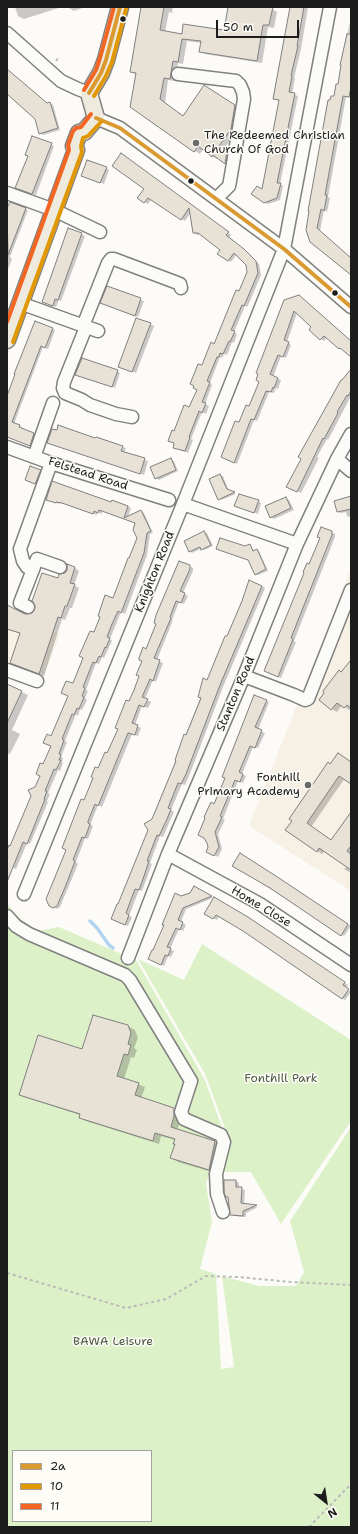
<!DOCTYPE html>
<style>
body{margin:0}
#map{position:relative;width:358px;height:1534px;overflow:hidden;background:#fcfbf8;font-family:"Shantell Sans",sans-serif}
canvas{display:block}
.frame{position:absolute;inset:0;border:8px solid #1c1c1c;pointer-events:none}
.legend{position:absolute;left:12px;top:1450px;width:140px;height:72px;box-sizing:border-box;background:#fdfcf7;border:1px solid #a3a29f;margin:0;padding:5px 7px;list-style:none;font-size:12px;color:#1c1c1c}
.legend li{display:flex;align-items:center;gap:8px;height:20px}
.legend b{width:20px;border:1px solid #a3a29f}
.north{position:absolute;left:306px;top:1482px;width:40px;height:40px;-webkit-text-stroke:3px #fdfcf7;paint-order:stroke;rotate:150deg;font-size:11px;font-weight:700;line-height:16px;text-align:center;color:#1c1c1c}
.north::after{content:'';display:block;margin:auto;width:14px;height:18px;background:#1c1c1c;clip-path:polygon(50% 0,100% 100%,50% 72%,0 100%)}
.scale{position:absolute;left:216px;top:20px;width:83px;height:18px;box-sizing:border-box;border:2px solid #1c1c1c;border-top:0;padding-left:5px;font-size:12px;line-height:14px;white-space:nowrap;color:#1c1c1c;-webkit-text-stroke:3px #fdfcf7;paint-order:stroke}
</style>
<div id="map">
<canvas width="358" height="1534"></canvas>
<div class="frame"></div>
<ul class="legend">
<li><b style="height:5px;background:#da9a30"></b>2a</li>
<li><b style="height:5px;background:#e19803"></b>10</li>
<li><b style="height:5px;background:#f26522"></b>11</li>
</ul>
<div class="north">N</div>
<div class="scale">50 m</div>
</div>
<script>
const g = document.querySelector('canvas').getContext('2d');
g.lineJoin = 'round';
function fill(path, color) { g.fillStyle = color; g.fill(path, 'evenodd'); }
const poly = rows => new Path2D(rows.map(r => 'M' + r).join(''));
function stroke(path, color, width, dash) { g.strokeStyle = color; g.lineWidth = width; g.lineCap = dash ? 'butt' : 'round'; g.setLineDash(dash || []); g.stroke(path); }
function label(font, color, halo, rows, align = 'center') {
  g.font = font + ' "Shantell Sans",sans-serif'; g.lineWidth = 3; g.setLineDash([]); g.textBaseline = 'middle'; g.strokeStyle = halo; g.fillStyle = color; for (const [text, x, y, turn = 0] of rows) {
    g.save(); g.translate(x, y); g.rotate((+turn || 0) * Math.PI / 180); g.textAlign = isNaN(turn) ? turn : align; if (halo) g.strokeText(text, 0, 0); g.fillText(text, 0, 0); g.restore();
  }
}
const built = poly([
 [351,568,351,891,249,826],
 [7,617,60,634,39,689,7,679]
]);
const green = poly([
 [7,903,16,915,37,931,59,927,136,960,205,1080,227,1141,221,1171,210,1172,206,1184,212,1222,200,1269,216,1274,221,1369,234,1367,222,1276,259,1286,296,1286,304,1272,290,1221,351,1127,351,1527,7,1527],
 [13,1451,151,1451,151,1521,13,1521],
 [202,944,351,1040,351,1121,281,1224,251,1172,224,1172,229,1139,205,1074,138,959,184,980]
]);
const shadow = poly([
 [15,7,62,7,24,19,18,16],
 [67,7,85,7,74,11],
 [143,7,173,7,172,13,169,12,165,32,183,35,225,31,230,7,262,7,272,9,277,12,274,28,268,27,262,63,205,54,200,52,202,43,187,41,183,64,178,63,175,81,168,80,165,103,183,116,209,89,240,109,236,132,224,149,232,155,230,166,218,157,217,159,212,156,203,149,200,154,195,151,137,75,131,72],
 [291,7,308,7,301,49,294,78,295,78,292,94,298,96,280,184,283,186,280,200,268,204,264,202,263,191,280,101,274,99],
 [351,17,351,98,346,97,328,197,330,198,327,212,324,210,320,231,351,258,351,274,310,241,335,97,342,65,341,64],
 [7,69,48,104,50,103,53,105,60,130,43,135,40,133,36,119,7,90],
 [33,137,54,146,36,195,19,189],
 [124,156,231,235,229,238,247,252,259,264,261,275,250,301,247,307,245,306,234,332,237,334,234,343,232,342,227,355,224,354,222,358,220,357,210,383,212,385,205,404,209,406,206,414,202,412,191,439,193,440,188,453,174,448,174,432,190,408,198,390,202,366,215,345,239,293,248,272,247,265,237,254,231,262,228,260,222,249,202,234,197,235,194,233,191,212,185,221,151,200,148,204,138,198,145,188],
 [106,168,109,170,104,184,85,177],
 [10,203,28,210,10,257,12,259,7,272,7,221,9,216,7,215,7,211],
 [69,229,85,236,61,301,59,300,56,307,46,303],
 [108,287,144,301,138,317,101,303],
 [299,296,351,342,351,356,327,337,324,341,321,339,313,326,297,313,287,342,291,345,286,358,281,356,273,377,281,380,278,389,276,388,274,393,269,392,257,421,254,420,237,464,225,459,239,424,249,408],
 [35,322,55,330,48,349,43,347,15,421,15,424,22,427,21,429,36,435,32,447,7,437,7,399],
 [150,324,154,326,136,373,122,368],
 [351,370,351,396,328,440,327,439,317,457,319,458,301,493,288,486],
 [117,371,120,373,115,388,79,376],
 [96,440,122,447,126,448,124,453,148,461,144,475,48,443],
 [171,459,174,461,178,471,159,480,156,478],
 [40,471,43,472,39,485,30,481],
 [220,475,223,476,229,491,236,494,221,500,219,499],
 [351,497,351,517,350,517,347,516,346,512,341,513,338,512],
 [286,498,289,500,294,510,274,519,271,517],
 [50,501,112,504,128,506,131,508,128,517,141,511,144,513,153,533,150,534,147,555,125,614,121,612,110,639,112,641,104,658,102,657,99,664,96,663,86,690,88,691,85,698,87,700,82,710,80,709,78,716,76,714,65,741,67,742,61,757,63,758,62,762,63,763,60,771,58,770,48,793,50,794,47,801,48,802,30,844,27,843,16,869,7,865,7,853,36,788,52,746,52,737,94,634,113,600,138,538,136,523,102,511,102,514,98,512,97,515,66,504,59,503,59,504],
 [258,501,261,503,258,514,239,507],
 [204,532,207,533,213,546,204,550,202,548,192,553,190,551],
 [331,532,335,534,335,537,294,641,296,642,281,678,268,673,310,565],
 [250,545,254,551,257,550,259,551,268,571,258,575,255,574],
 [189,566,193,568,193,571,183,593,188,596,184,604,179,602,172,620,173,620,157,660,163,663,156,682,153,680,145,699,151,702,148,708,142,706,135,725,141,728,138,736,132,734,102,807,98,805,91,823,91,825,93,826,88,839,85,838,76,862,78,864,60,907,57,909,54,907,68,850,84,801,99,770,108,755,140,676,147,650],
 [75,568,79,571,74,585,79,588,72,608,70,608,65,620,62,619,44,676,12,663,21,634,7,629,7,606,25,615,32,614,59,580,68,570],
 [262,586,265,588,223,687,189,776,185,785,182,784,171,810,174,812,170,821,163,837,160,836,150,863,152,864,142,891,139,890,129,916,132,917,128,926,115,921,152,820,207,681,227,638],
 [351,661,351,708,349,710,342,705,337,712,332,709,342,673],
 [7,685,28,695,12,730,20,734,10,754,7,753],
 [266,701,269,702,258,730,265,733,258,748,253,747,242,774,246,776,243,783,238,781,223,819,225,820,218,834,222,849,218,857,207,851,209,847,215,805],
 [351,762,351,782,345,778,311,827,332,841,351,814,351,873,344,869,347,866,325,851,322,854,287,830,331,765],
 [233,865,283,881,351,926,344,936],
 [194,887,213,898,186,909,181,922,186,925,183,931,179,929,170,949,174,951,171,957,168,956,164,966,152,961,154,952,181,897,190,894],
 [214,898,348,985,346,988,351,992,345,1000,236,926,219,916,217,920,205,914],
 [128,1026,135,1030,138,1038,134,1048,137,1050,134,1058,131,1057,124,1079,138,1084,145,1087,141,1099,174,1109,181,1113,181,1120,177,1130,215,1142,222,1146,215,1173,178,1162,172,1158,176,1144,175,1140,161,1136,159,1144,86,1121,80,1117,80,1115,27,1098,20,1095,83,1050],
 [236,1181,239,1183,239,1188,245,1190,244,1205,258,1207,246,1213,246,1217,234,1216,231,1214,229,1198,227,1197]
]);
const stream = poly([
 [90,921,97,928,109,945,113,948]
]);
const building = poly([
 [141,7,164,7,160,30,182,34,183,24,224,30,228,7,273,7,269,25,263,25,257,61,199,52,201,41,182,39,178,62,173,61,170,79,164,78,160,99,183,116,204,85,235,105,231,129,219,146,227,151,225,164,213,155,212,157,198,146,194,152,130,107,136,73,130,72,141,7],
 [290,7,304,7,297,46,298,46,291,75,292,76,289,92,295,93,277,183,281,183,277,198,264,203,251,194,257,186,262,189,279,100,273,99,290,7],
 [347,34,351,34,351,87,349,97,343,96,325,195,327,195,324,211,321,209,317,228,351,258,351,275,310,242,306,230,309,211,308,211,328,100,330,100,331,96,334,96,336,84,338,84,341,65,340,65,347,34],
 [7,69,47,103,50,102,58,128,39,134,35,119,7,94,7,69],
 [32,136,52,143,32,194,15,188,28,156,25,155,32,136],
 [121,153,229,232,226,235,244,249,256,261,258,273,247,299,244,306,242,305,231,330,235,331,230,342,229,341,223,354,220,353,219,357,217,357,207,381,210,382,202,402,206,403,202,413,199,411,189,437,190,437,185,451,173,448,174,443,168,441,172,430,174,431,184,405,189,407,197,390,193,388,194,386,190,384,198,364,202,365,211,342,214,344,236,290,239,291,247,272,246,265,234,253,228,261,217,254,220,250,198,233,193,233,189,208,181,220,148,198,144,203,137,198,144,189,112,166,121,153],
 [87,160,107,167,100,183,81,176,87,160],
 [10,202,26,208,8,255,7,208,10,202],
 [68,228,82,233,58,300,55,299,53,306,42,302,68,228],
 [107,286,141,298,135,316,100,303,107,286],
 [299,295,351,341,351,357,340,348,339,349,324,336,320,340,309,330,311,327,294,311,284,340,289,342,283,357,278,355,270,374,278,378,274,388,273,387,271,392,266,391,254,420,251,419,234,463,221,457,235,421,239,422,246,405,249,406,259,382,256,380,258,374,256,373,284,300,299,295],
 [136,318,151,323,132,372,118,367,136,318],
 [35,321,53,328,45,348,41,346,12,422,20,425,19,427,34,433,30,446,7,437,7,396,15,374,14,374,35,321],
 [82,358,118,370,112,387,75,375,82,358],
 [351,369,351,391,348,396,347,395,337,412,338,413,324,439,323,438,297,492,286,487,301,459,298,457,341,380,342,380,351,369],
 [58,425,95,438,96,437,123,446,121,451,145,458,140,474,47,443,52,429,57,430,58,425],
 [171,458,176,470,155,479,150,467,171,458],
 [30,466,41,470,35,484,25,480,30,466],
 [220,474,227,489,235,492,218,500,209,479,220,474],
 [52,481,111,502,112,500,128,506,124,518,141,510,151,531,147,533,144,553,121,613,118,611,112,624,107,637,110,638,106,648,105,647,101,657,99,656,96,663,93,662,83,687,85,688,82,696,84,697,79,709,77,708,74,715,72,714,62,739,64,740,59,754,61,755,59,760,61,760,56,770,54,769,45,791,47,791,44,799,45,799,27,844,23,842,7,882,7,850,9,845,10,846,31,796,28,790,35,787,40,776,36,774,40,763,43,764,51,746,43,743,47,734,51,736,68,696,61,693,66,681,73,683,83,658,79,656,90,631,94,632,100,617,98,616,105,595,113,598,128,558,129,558,137,538,133,530,135,523,99,510,98,513,94,511,93,514,62,503,56,502,56,503,46,500,52,481],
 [239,494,259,500,254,513,234,506,239,494],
 [351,496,351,509,337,512,334,501,351,496],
 [286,497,291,508,270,518,265,506,286,497],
 [321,527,332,531,332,535,291,638,293,639,278,677,264,671,304,573,303,572,307,563,309,564,320,538,317,537,321,527],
 [204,531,211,545,201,550,200,547,189,552,184,541,204,531],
 [220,538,245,546,250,544,253,551,257,549,266,569,255,575,248,560,216,549,220,538],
 [179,561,190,565,190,569,180,591,185,593,181,603,176,601,170,617,171,618,154,658,160,660,153,681,150,679,142,697,148,699,144,707,139,705,132,723,138,725,135,735,128,733,98,806,95,804,88,821,88,823,90,824,85,838,82,837,73,860,75,861,66,885,57,906,53,908,49,906,46,899,66,850,62,848,81,799,84,800,93,778,91,777,95,767,98,768,105,752,107,753,118,729,115,728,126,700,129,701,134,690,139,676,136,675,142,661,139,660,139,658,143,647,146,649,156,624,154,623,156,615,179,561],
 [67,564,75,567,70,583,75,584,67,606,65,606,61,618,58,617,39,674,10,663,20,633,7,629,7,605,25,614,32,613,35,607,32,601,42,573,58,578,59,574,65,573,67,570,67,564],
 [249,580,262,586,220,685,186,774,181,784,178,783,168,808,171,809,167,819,159,836,157,835,147,861,149,861,143,879,139,890,135,889,126,913,129,915,125,925,111,919,117,904,118,904,148,830,144,824,152,819,176,761,175,760,184,734,186,735,201,698,198,697,203,678,207,680,225,636,227,636,242,601,249,580],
 [351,660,351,708,347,705,344,708,337,703,331,710,319,700,324,693,323,691,339,670,341,672,351,660],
 [7,684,22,691,7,723,7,684],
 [254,695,267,700,255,727,262,730,255,748,250,746,239,772,243,774,240,782,235,780,220,816,222,817,215,832,219,847,214,856,206,852,208,847,207,843,204,838,198,835,205,818,204,817,211,802,214,804,225,778,222,777,254,695],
 [338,753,351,762,351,784,339,776,307,823,331,840,351,812,351,846,347,851,351,854,351,870,319,848,317,852,285,830,292,821,289,819,328,762,330,764,338,753],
 [240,853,279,878,348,924,341,936,270,888,232,866,240,853],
 [194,886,212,896,183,908,178,920,183,922,180,930,176,928,167,947,171,948,168,956,165,955,161,965,148,959,152,950,153,950,164,925,162,925,175,893,181,896,190,893,194,886],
 [214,897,248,917,345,982,343,985,349,989,342,999,243,931,216,915,213,919,204,914,214,897],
 [93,1015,128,1025,131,1033,128,1044,131,1045,128,1055,124,1054,117,1076,139,1083,135,1095,174,1108,174,1116,171,1127,215,1141,209,1170,170,1158,175,1144,173,1144,175,1139,155,1133,153,1141,79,1118,80,1114,19,1095,38,1035,82,1049,93,1015],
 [224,1180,236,1180,236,1187,242,1187,241,1203,257,1205,243,1211,243,1216,230,1215,228,1197,226,1197,224,1193,224,1180]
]);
const path = poly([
 [56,61,59,57],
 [7,1273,126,1308,166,1299,206,1276,238,1277,291,1282,351,1285],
 [309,1527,351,1484]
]);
const minor = poly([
 [7,33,61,81,78,89,89,93],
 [178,74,236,81,240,85,243,92,244,99,230,181,229,186,216,199],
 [96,118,120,128,284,249,351,307],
 [7,193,54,210,100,232],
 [20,303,98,331],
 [83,326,108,263,111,259,114,259,175,282,180,284,181,288],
 [86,327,64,382,63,388,65,393,82,400,90,405,116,414,132,417],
 [7,447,51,463,169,500],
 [34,457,53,403],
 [337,459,351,471],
 [183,504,297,544],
 [33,570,27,567,23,561,20,549,51,463],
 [28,607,20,603,37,559,60,567],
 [7,670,37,681],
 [244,676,294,695,305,700,308,699,351,590],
 [168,854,260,904,351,965],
 [24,894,183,504,284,249,330,7],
 [7,916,16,926,29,934,125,975,130,980,191,1081,181,1112,184,1119,221,1135,224,1142,216,1174,217,1194,223,1212],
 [128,958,168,854,244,676,297,544,337,459,351,434]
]);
const major = poly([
 [7,340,76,150,74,146,79,133,84,132,96,118,89,93,101,73,106,60,120,7]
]);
const bus1 = poly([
 [89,93,101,73,106,60,120,7],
 [96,118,120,128,284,249,351,307]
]);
const bus2 = poly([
 [94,96,106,76,112,62,126,9],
 [13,342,82,152,81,146,83,138,88,136,101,122]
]);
const bus3 = poly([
 [84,90,96,70,100,58,114,7],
 [7,322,69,150,68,145,73,131,76,128,81,127,91,114]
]);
const markers = [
 [123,19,3.5,"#1c1c1c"],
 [196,143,4,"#6a6a69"],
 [191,181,3.5,"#1c1c1c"],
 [335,293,3.5,"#1c1c1c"],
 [308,785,4,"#6a6a69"]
];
const poiNames = [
 ["The Redeemed Christian",204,136],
 ["Church Of God",204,150],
 ["Fonthill",300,778,"right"],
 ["Primary Academy",300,792,"right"]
];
const streetNames = [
 ["Felstead Road",88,474,18],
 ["Knighton Road",155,572,-68],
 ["Stanton Road",236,694,-67],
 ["Home Close",261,907,31]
];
const parkNames = [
 ["Fonthill Park",281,1079],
 ["BAWA Leisure",113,1342]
];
fill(built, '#f6f0e5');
fill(green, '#ddf1c9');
fill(shadow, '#0003');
stroke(stream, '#b0d3f0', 3.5);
fill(building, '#e7e1d6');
stroke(building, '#81807f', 1);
stroke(minor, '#81807f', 15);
stroke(major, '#81807f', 19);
stroke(path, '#bbbab8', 2, [3, 3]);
stroke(minor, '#fbfbf9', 12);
stroke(major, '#eeeade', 16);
stroke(bus1, '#da9a30', 4);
stroke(bus2, '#e19803', 4);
stroke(bus3, '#f26522', 4);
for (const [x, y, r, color] of markers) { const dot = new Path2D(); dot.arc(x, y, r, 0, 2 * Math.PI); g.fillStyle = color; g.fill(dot); stroke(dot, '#fdfcf7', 1.5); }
label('12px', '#1c1c1c', '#fdfcf7', poiNames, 'left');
label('12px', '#1c1c1c', '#fdfcf7', streetNames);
label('12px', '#4e5944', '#fdfcf7', parkNames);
</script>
